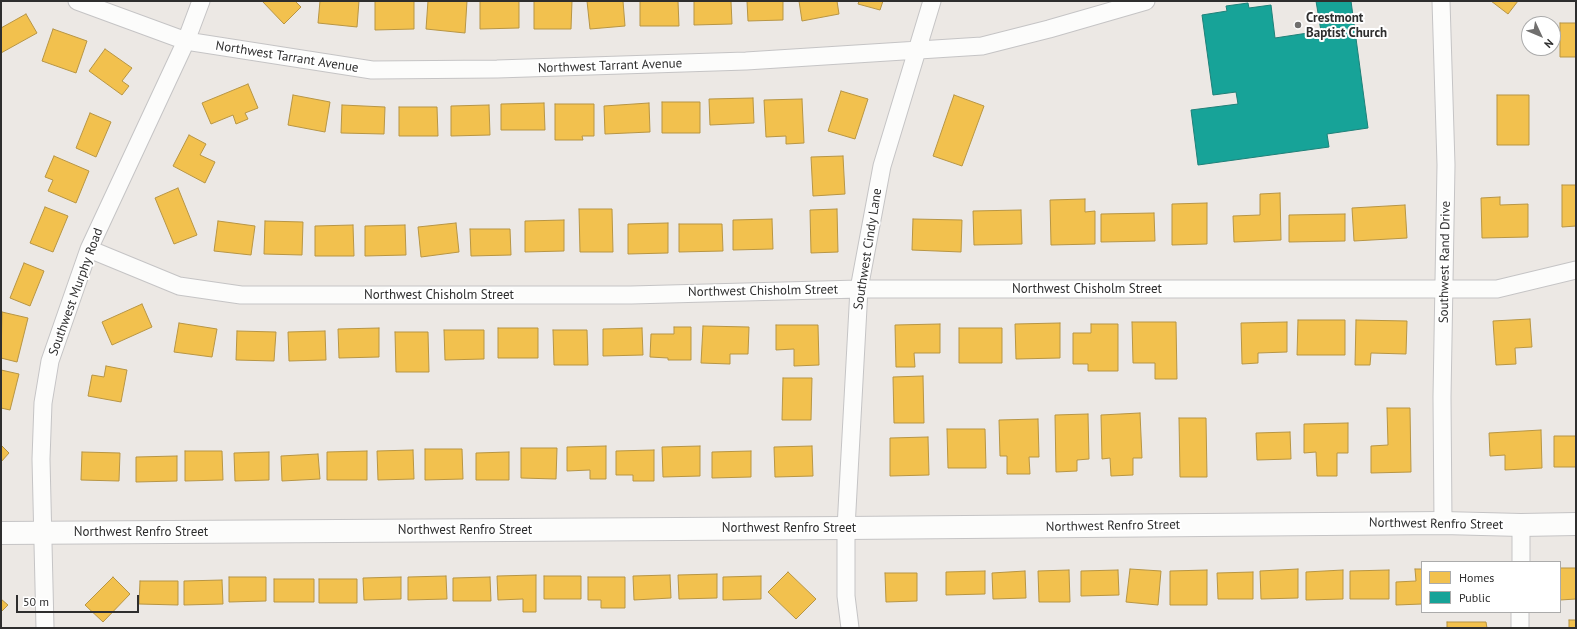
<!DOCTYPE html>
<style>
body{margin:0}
#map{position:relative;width:1577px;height:629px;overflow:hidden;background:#ece8e4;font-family:"PT Sans",sans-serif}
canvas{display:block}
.frame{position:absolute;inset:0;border:2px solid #2e2e2e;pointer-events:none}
.legend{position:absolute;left:1421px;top:561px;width:140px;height:52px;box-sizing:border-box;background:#fff;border:1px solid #ababab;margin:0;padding:5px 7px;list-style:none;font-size:12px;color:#2e2e2e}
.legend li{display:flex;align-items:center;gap:8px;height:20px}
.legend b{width:20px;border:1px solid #ababab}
.north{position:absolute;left:1521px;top:16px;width:40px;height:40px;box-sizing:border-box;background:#fff;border:1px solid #ababab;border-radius:50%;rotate:134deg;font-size:11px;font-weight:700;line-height:16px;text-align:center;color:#2e2e2e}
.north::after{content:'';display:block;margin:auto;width:14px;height:18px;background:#706f6e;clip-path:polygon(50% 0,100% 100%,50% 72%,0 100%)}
.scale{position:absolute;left:16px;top:595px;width:123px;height:18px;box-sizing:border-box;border:2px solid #2e2e2e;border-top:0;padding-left:5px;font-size:12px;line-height:14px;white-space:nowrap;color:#2e2e2e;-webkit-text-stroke:3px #fff;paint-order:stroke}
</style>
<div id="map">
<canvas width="1577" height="629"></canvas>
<div class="frame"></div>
<ul class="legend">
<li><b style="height:11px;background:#f2c14e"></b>Homes</li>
<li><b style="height:11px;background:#17a398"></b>Public</li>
</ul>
<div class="north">N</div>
<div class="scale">50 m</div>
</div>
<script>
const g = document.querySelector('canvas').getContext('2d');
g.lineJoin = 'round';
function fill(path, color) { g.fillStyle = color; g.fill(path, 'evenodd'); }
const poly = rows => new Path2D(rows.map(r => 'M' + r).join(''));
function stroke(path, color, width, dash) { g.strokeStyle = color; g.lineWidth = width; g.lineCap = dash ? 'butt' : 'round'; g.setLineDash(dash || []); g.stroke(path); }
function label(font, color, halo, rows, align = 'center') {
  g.font = font + ' "PT Sans",sans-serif'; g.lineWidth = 4; g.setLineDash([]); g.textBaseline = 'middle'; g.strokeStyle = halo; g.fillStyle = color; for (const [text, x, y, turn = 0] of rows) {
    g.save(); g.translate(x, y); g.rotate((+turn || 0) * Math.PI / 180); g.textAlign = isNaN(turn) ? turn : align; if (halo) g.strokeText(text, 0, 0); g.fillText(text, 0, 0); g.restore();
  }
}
const homes = poly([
 [262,1,295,1,301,7,284,24,262,1],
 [320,1,359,1,357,27,318,23,320,1],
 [375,1,414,1,414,29,375,30,375,1],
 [428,1,467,1,465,33,426,29,428,1],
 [480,1,519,1,519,28,480,29,480,1],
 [534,1,572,1,571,29,534,29,534,1],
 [587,1,623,1,625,26,590,29,587,1],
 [640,1,678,1,679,26,640,26,640,1],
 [694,1,731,1,732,24,694,25,694,1],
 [747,1,783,1,783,20,748,21,747,1],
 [799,1,837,1,839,14,802,21,799,1],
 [859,1,883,1,880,10,858,4,859,1],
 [1491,1,1518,1,1508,14,1491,1],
 [26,14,37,33,1,53,1,28,26,14],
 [1560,23,1576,23,1576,57,1560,57,1560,23],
 [53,29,87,41,76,73,42,61,53,29],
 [105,49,132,68,122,81,129,86,122,95,89,71,105,49],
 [248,84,258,108,245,113,248,119,236,124,233,115,211,124,202,103,248,84],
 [841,91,868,99,855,139,828,131,841,91],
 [293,95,330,102,325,132,288,125,293,95],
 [954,95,984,106,962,166,933,156,954,95],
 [1497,95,1529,95,1529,145,1497,145,1497,95],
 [753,98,754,123,710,125,709,99,753,98],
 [802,99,804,143,786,144,786,136,766,137,764,100,802,99],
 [662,102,700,102,700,133,662,133,662,102],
 [544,103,545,130,501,130,501,104,544,103],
 [649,103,650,132,605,134,604,106,649,103],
 [555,104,594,104,594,136,582,136,583,140,555,140,555,104],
 [342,105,385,107,384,134,341,133,342,105],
 [489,105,490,135,451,136,451,106,489,105],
 [399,107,437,107,438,136,399,136,399,107],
 [90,113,111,122,96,157,76,148,90,113],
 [189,135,206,144,200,155,215,162,205,183,173,166,189,135],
 [54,156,89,171,76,203,48,191,53,180,45,177,54,156],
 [843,156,845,194,813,196,811,157,843,156],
 [1562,185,1576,185,1576,226,1562,227,1562,185],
 [178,188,197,235,174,244,155,198,178,188],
 [1280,193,1281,240,1234,242,1233,216,1260,215,1260,194,1280,193],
 [1500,197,1500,205,1528,204,1528,237,1482,238,1481,198,1500,197],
 [1085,199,1085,212,1095,211,1095,244,1051,245,1050,200,1085,199],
 [1207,203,1207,244,1172,245,1172,204,1207,203],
 [1405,205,1407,238,1354,241,1352,208,1405,205],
 [45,207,68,216,53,252,30,243,45,207],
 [579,209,612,209,613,252,580,252,579,209],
 [837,209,838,252,811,253,810,210,837,209],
 [1021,210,1022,244,974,245,973,211,1021,210],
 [1154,213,1155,241,1101,242,1101,214,1154,213],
 [1345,214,1345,241,1289,242,1289,215,1345,214],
 [772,219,773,249,733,250,733,220,772,219],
 [913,219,962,220,961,252,912,250,913,219],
 [564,220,564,251,525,252,525,221,564,220],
 [218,221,255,226,251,255,214,251,218,221],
 [265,221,303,222,302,255,264,254,265,221],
 [456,223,459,252,421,257,418,227,456,223],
 [668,223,668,253,628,254,628,224,668,223],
 [679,224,722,224,723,251,679,252,679,224],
 [353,225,354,256,315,256,315,226,353,225],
 [405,225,406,255,365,256,365,226,405,225],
 [470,229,510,229,511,255,471,256,470,229],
 [24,263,44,271,30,306,10,298,24,263],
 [142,304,152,327,112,345,102,322,142,304],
 [2,312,28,318,17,362,1,358,2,312],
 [1530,319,1532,347,1515,348,1516,364,1496,365,1493,321,1530,319],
 [1298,320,1345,320,1345,355,1297,355,1298,320],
 [1356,320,1407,321,1406,354,1371,353,1370,365,1355,365,1356,320],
 [1132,322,1176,322,1177,379,1155,379,1155,363,1133,363,1132,322],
 [1287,322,1287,352,1258,353,1258,363,1242,364,1241,323,1287,322],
 [179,323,217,329,212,357,174,352,179,323],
 [1060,323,1060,358,1016,359,1015,324,1060,323],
 [940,324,940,353,914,353,915,367,896,367,895,325,940,324],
 [1091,324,1118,324,1118,371,1088,371,1088,364,1073,364,1073,333,1091,333,1091,324],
 [776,325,818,325,819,365,794,366,794,349,776,350,776,325],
 [703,326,749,327,748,354,730,354,730,364,701,363,703,326],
 [674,327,691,327,691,360,668,360,668,358,650,357,651,334,674,334,674,327],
 [379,328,379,357,339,358,338,329,379,328],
 [498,328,538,328,538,358,498,358,498,328],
 [642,328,643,355,603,356,603,329,642,328],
 [959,328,1002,328,1002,363,959,363,959,328],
 [444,330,484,330,484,359,445,360,444,330],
 [553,330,587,330,588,365,554,365,553,330],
 [237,331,276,332,274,361,236,360,237,331],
 [325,331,326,360,289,361,288,332,325,331],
 [395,332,428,332,429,372,396,372,395,332],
 [106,366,127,370,121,402,88,396,92,375,104,377,106,366],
 [1,370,19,374,10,410,1,408,1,370],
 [923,376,924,423,894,423,893,377,923,376],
 [783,378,812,378,811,420,782,420,783,378],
 [1387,408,1410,408,1411,472,1371,473,1371,446,1388,445,1387,408],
 [1140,413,1142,458,1133,458,1133,475,1111,476,1110,458,1102,459,1101,415,1140,413],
 [1088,414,1089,459,1077,460,1077,471,1056,472,1055,415,1088,414],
 [1576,417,1576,467,1554,467,1554,436,1576,436,1576,417],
 [1179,418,1206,418,1207,477,1180,477,1179,418],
 [1038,419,1039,457,1029,457,1030,474,1007,474,1007,456,1000,456,999,420,1038,419],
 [1348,423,1348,453,1337,453,1337,476,1317,476,1316,452,1304,453,1304,424,1348,423],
 [947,429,985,429,986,468,948,468,947,429],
 [1541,430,1542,468,1505,470,1505,455,1490,456,1489,433,1541,430],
 [1290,432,1291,459,1257,460,1256,433,1290,432],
 [928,437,929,475,890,476,890,438,928,437],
 [1,445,9,453,1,462,1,445],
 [606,446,606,479,590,479,590,470,567,471,567,447,606,446],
 [700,446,700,476,663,477,662,447,700,446],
 [812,446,813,476,775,477,774,447,812,446],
 [521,448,557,448,556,479,521,478,521,448],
 [425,449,462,449,463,479,425,480,425,449],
 [413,450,414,479,378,480,377,451,413,450],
 [654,450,654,481,633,481,633,475,616,475,616,451,654,450],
 [185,451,222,451,223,480,185,481,185,451],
 [367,451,367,480,327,480,327,452,367,451],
 [751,451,751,477,712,478,712,452,751,451],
 [82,452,120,453,119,481,81,480,82,452],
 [269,452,269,480,235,481,234,453,269,452],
 [509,452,509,480,476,480,476,453,509,452],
 [318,454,320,479,282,481,281,456,318,454],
 [177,456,177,481,136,482,136,457,177,456],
 [1560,568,1576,568,1576,599,1560,600,1560,568],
 [1130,569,1161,571,1158,605,1126,602,1130,569],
 [1298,569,1298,598,1261,599,1260,571,1298,569],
 [1415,569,1422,569,1422,604,1396,605,1396,582,1416,581,1415,569],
 [1069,570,1070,602,1039,602,1038,571,1069,570],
 [1118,570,1119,595,1081,596,1081,571,1118,570],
 [1207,570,1207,605,1170,605,1170,571,1207,570],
 [1343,570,1343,599,1306,600,1306,572,1343,570],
 [1389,570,1389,599,1350,599,1350,571,1389,570],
 [985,571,985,594,946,595,946,572,985,571],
 [1025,571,1026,598,993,599,992,573,1025,571],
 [788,572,816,599,796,619,768,592,788,572],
 [1253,572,1253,599,1218,599,1217,573,1253,572],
 [885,573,917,573,917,601,886,602,885,573],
 [717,574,717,598,679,599,678,575,717,574],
 [536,575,536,612,523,612,523,599,498,600,497,576,536,575],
 [670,575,671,598,634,600,633,576,670,575],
 [446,576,447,599,408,600,408,577,446,576],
 [544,576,581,576,581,599,544,599,544,576],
 [761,576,761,599,723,600,723,577,761,576],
 [113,577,130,594,103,622,85,605,113,577],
 [229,577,266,577,266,601,229,602,229,577],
 [401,577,401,599,364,600,363,578,401,577],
 [490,577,491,601,453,601,453,578,490,577],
 [588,577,625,577,625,608,601,608,601,600,588,600,588,577],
 [274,579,314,579,314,602,274,602,274,579],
 [319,579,357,579,357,603,319,603,319,579],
 [222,580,223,604,184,605,184,581,222,580],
 [140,581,178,581,178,605,139,604,140,581],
 [1,599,8,605,1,612,1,599],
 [1569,620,1576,620,1576,628,1569,628,1569,620],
 [1447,622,1486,622,1487,628,1447,628,1447,622]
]);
const public = poly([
 [1316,1,1351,1,1368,128,1327,134,1329,147,1198,165,1191,110,1238,104,1236,92,1213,95,1202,15,1227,11,1226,6,1248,3,1249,8,1271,5,1275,38,1321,31,1316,1]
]);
const minor = poly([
 [77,1,186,41,372,70,497,69,746,61,982,46,1049,29,1146,1],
 [1441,1,1446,165,1442,397,1443,523],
 [89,249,179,286,241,295,631,295,859,289,1497,289,1576,270],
 [1521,562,1521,525],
 [45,628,41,459,43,403,50,361,89,249,186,41,201,1],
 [850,628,846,596,846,528,859,289,882,166,932,1],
 [1520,628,1520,612]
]);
const secondary = poly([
 [1,533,846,528,1443,523,1521,525,1576,524]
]);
const markers = [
 [1298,25,4,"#706f6e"]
];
const poiNames = [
 ["Crestmont",1306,18],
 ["Baptist Church",1306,33]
];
const streetNames = [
 ["Northwest Tarrant Avenue",287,57,9],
 ["Northwest Tarrant Avenue",610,66,-2],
 ["Southwest Cindy Lane",868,249,-81],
 ["Southwest Rand Drive",1445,262,-89],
 ["Northwest Chisholm Street",1087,289],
 ["Northwest Chisholm Street",763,291,-1],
 ["Southwest Murphy Road",76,292,-70],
 ["Northwest Chisholm Street",439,295],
 ["Northwest Renfro Street",1436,524,1],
 ["Northwest Renfro Street",1113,526,-1],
 ["Northwest Renfro Street",789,528],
 ["Northwest Renfro Street",465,530],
 ["Northwest Renfro Street",141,532]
];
fill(homes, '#f2c14e');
stroke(homes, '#b79544', 1);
fill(public, '#17a398');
stroke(public, '#1e8078', 1);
stroke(minor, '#c5c4c5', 19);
stroke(secondary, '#c5c4c5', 24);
stroke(minor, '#fcfcfb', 17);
stroke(secondary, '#fcfcfb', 22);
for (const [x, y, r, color] of markers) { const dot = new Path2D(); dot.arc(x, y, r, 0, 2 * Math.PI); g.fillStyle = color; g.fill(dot); stroke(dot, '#fff', 1.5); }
label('bold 13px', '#2e2e2e', '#fff', poiNames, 'left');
label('13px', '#2e2e2e', '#fff', streetNames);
</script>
